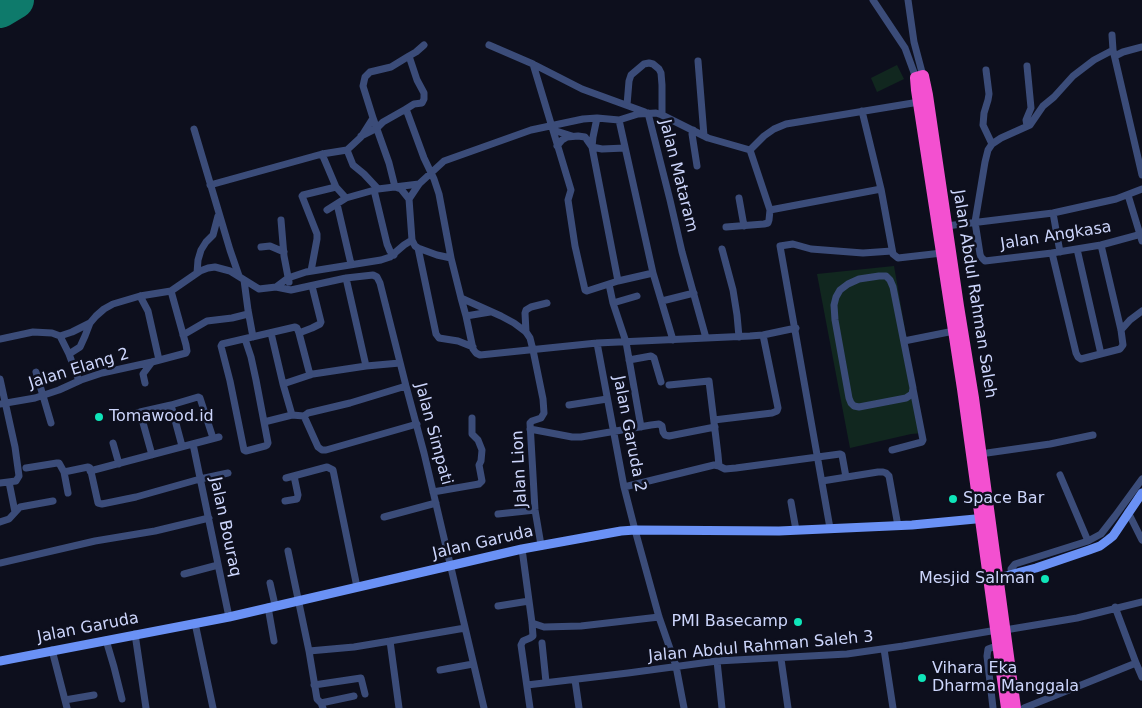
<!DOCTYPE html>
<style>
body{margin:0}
canvas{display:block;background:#0d0f1d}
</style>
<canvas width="1142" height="708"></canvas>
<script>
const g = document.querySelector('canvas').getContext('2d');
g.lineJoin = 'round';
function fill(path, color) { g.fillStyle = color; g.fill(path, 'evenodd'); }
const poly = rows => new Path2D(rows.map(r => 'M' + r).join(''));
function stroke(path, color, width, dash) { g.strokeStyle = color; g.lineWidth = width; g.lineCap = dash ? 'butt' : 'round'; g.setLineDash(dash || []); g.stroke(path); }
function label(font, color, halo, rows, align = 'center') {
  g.font = font + ' "DejaVu Sans",sans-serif'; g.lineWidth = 5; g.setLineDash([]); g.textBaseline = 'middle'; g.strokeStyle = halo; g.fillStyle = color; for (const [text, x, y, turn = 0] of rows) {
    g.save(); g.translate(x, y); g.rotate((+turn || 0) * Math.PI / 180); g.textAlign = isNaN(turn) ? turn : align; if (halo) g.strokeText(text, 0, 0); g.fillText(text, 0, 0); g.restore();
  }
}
const green = poly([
 [897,65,904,79,877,92,871,78],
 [894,266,923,433,911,434,850,448,817,274]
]);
const runway = poly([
 [0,9,15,0]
]);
const street = poly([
 [873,0,905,48,916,78],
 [908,0,914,42,923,76],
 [1112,35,1113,50,1094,60,1073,76,1054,97,1043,106,1030,125,1001,138,992,144,988,150,985,162,975,222,980,254,981,257,985,261,1052,253,1101,245,1142,234],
 [489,45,533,64,571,190,568,200,575,246,585,290,587,291,618,281,653,273],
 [1113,50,1142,175],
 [409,56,416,52,424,45],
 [1115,56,1123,52,1142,47],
 [698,61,704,136],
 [533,64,582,89,645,112],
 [1027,66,1031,108,1026,120,1027,126],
 [986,70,989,94,988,100,984,113,983,125,992,144],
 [627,105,629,81,631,75,644,64,649,63,653,64,659,69,661,73,662,85,662,115],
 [862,111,881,189,893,254,898,258,942,253],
 [648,113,670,200,682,252,706,338],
 [373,118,389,163,395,187],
 [619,120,653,273,673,340],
 [194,129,230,250,239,276],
 [553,130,572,136],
 [693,130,692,134,697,166],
 [361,136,377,128,383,122,406,109],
 [557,146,562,140,567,137,578,136,585,137,592,147,602,149,625,148],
 [750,150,764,136,774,129,786,124,919,102],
 [322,154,336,187,346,198,378,189,419,184],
 [210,185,322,154,347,150],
 [395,187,401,189,409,199,412,240,415,246,418,248,437,255,451,258,461,298,501,316,514,323,526,332,530,338,533,350,543,399,544,413,541,418,532,421,530,423,535,510,541,545],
 [378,189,364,174,353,165,347,150,361,137,373,118,363,86,365,77,370,72,391,67,409,56,417,80,424,93,424,99,422,103,414,104,406,109,424,158,434,179,439,194,451,258],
 [374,190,387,244,390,251,394,255],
 [1128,195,1142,241],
 [739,198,744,226],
 [409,199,419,184,444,161,531,130,583,119,597,118],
 [337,204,351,264],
 [327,210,346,198],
 [770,210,881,189],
 [1053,213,1060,252],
 [281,220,284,256,289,282],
 [946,226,1053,213,1116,199,1142,189],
 [261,247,270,246,284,252],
 [418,248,436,334,439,338,458,341,473,347],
 [722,249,733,290,737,315,739,337],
 [1077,249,1101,354],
 [1052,253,1076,353,1078,357,1081,359,1120,349,1123,345,1121,330,1101,245],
 [311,271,317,239,317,234,302,196,303,195,336,187],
 [197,273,198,260,201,250,206,242,213,235,218,216],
 [879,276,886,276,890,280,893,287,913,388,912,394,906,398,859,407,854,406,851,403,849,398,835,320,834,305,836,297,840,290,848,284,859,279,879,276],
 [346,278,366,366],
 [244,280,248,310,253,337],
 [618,281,592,147,593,137,597,118,619,120,638,114,656,113,662,115,708,138,750,150,770,210,769,220,768,223,764,224,726,227],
 [609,284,613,303,626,342,641,427],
 [276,287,288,278,306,272,381,260,390,257,404,245,412,240],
 [140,296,148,311,159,360],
 [461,298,466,316],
 [662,301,694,293],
 [613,303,637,296],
 [490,312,466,316,473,349,476,353,480,355,597,343,750,336,763,335,796,328],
 [1121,330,1130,320,1142,311],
 [526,332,525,313,526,310,531,307,547,303],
 [271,333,283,384,313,374,366,366,400,363],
 [299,333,312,328,320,324,321,322,312,286],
 [183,335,207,321,232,318,248,314],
 [0,339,33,332,52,333,60,336],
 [245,339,251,357,256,380,268,443,267,445,265,446,246,451,244,450,230,381,221,346,222,344,295,327,297,328,299,333,310,375],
 [904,341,954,331],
 [597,343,624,487,635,530,659,617,676,666,684,708],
 [69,354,60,336,72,332,90,323],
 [629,360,651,356,654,358,661,382],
 [36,372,51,423],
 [0,379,15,447,19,476,16,481,0,483],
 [79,381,69,354,80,347,85,336,90,323,96,316,104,309,113,304,140,296,171,291,200,271,208,268,215,267,230,271,259,289,276,287,291,290,346,278,373,275,377,277,380,283,406,386,424,453,484,708],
 [145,383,143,374,152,362],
 [283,384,292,415,304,416,318,447,322,450,326,450,417,424],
 [669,385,709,381,718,455,719,466],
 [0,404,35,398,59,390,81,380,102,373,152,362,186,353,187,351,186,345,171,291],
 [171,405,182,446],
 [569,405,607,399],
 [304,416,308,413,350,403,406,386],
 [119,419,140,412],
 [714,420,772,413,777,411,778,408,763,335],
 [264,422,292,415],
 [530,429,572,437,581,437,651,425,659,424,662,426,663,432,665,435,669,436,715,427],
 [113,443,119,464],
 [193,444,229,617],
 [892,450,922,442,923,440,913,389],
 [980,454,1050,444,1093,435],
 [152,455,140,412,171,405,198,397,200,398,213,438],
 [26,468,57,463,59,463,64,472],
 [90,471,219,437],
 [1060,475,1088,541],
 [286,478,327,467,333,470,357,587],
 [822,481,878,472,883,472,886,473,889,476,898,526],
 [9,482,15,512],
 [624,487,714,465,719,466,725,469,736,468,840,454,842,455,846,477],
 [433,492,479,484,482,481,479,465,481,461,482,450,478,440,472,434,472,418],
 [68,493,64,472,88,467,90,468,92,476,98,503,102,504,136,497,200,479,228,473],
 [285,501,297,499,298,495,294,476],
 [791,502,796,530],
 [1128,512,1142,540],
 [498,514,535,510],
 [384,517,436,503],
 [0,522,9,519,20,507,53,501],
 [830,528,780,246,793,244,811,249,863,253,892,251],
 [522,549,532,623,533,636,530,638,523,641,521,645,530,708],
 [288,551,309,651,317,699,321,703,323,708],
 [0,563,95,541,155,531,209,518],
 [184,574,218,565],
 [1012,575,1011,569,1015,564,1088,541,1101,534,1115,516,1142,479],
 [270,583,275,605],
 [498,606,529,601],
 [268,607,274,641],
 [195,623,213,708],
 [532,623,544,627,581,626,659,617],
 [1005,630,1077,618,1142,602],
 [135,634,146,708],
 [106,640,114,667,122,699],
 [542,643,546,682],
 [884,649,893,708],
 [52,650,67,708],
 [309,651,354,647,390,641],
 [781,659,788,708],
 [717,661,722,708],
 [1136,663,1142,677],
 [440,670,473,664],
 [575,680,579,708],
 [314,685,361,678,365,694],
 [527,685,628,673,717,661,847,654,903,646,997,630],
 [65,700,94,695],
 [321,703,354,696],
 [399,708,390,641,465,628],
 [993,708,987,656,988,649,999,645],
 [1024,708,1136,663,1115,607]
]);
const secondary = poly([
 [998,578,1036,568,1089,550,1100,546,1108,540,1113,536,1142,493],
 [0,661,229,617,522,549,621,531,635,530,779,531,912,525,986,518]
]);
const highway = poly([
 [1007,708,963,389,917,90,916,78,923,76,927,95,958,306,973,398,1015,708]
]);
const markers = [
 [99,417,5,"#0fe5b9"],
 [953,499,5,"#0fe5b9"],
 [1045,579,5,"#0fe5b9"],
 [798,622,5,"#0fe5b9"],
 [922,678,5,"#0fe5b9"]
];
const streetNames = [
 ["Jalan Mataram",678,176,76],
 ["Jalan Angkasa",1056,236,-9],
 ["Jalan Abdul Rahman Saleh",974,294,81],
 ["Jalan Elang 2",79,369,-17],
 ["Jalan Simpati",433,434,75],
 ["Jalan Garuda 2",629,434,79],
 ["Jalan Lion",520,469,-93],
 ["Jalan Bouraq",225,527,78],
 ["Jalan Garuda",483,543,-13],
 ["Jalan Garuda",88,628,-11],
 ["Jalan Abdul Rahman Saleh 3",761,647,-5]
];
const poiNames = [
 ["Tomawood.id",109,417],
 ["Space Bar",963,499],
 ["Mesjid Salman",1035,579,"right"],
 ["PMI Basecamp",788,622,"right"],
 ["Vihara Eka",932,669],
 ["Dharma Manggala",932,687]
];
fill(green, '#11271f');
stroke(runway, '#0e7a6b', 38);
stroke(street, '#3b4c79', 7);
stroke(secondary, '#6a91f5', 9);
stroke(highway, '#f350d0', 12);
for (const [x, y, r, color] of markers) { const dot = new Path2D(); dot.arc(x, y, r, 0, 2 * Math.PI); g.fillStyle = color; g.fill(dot); stroke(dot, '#0d0f1d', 2); }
label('16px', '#cdd6fc', '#0d0f1d', streetNames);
label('16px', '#cdd6fc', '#0d0f1d', poiNames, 'left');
</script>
